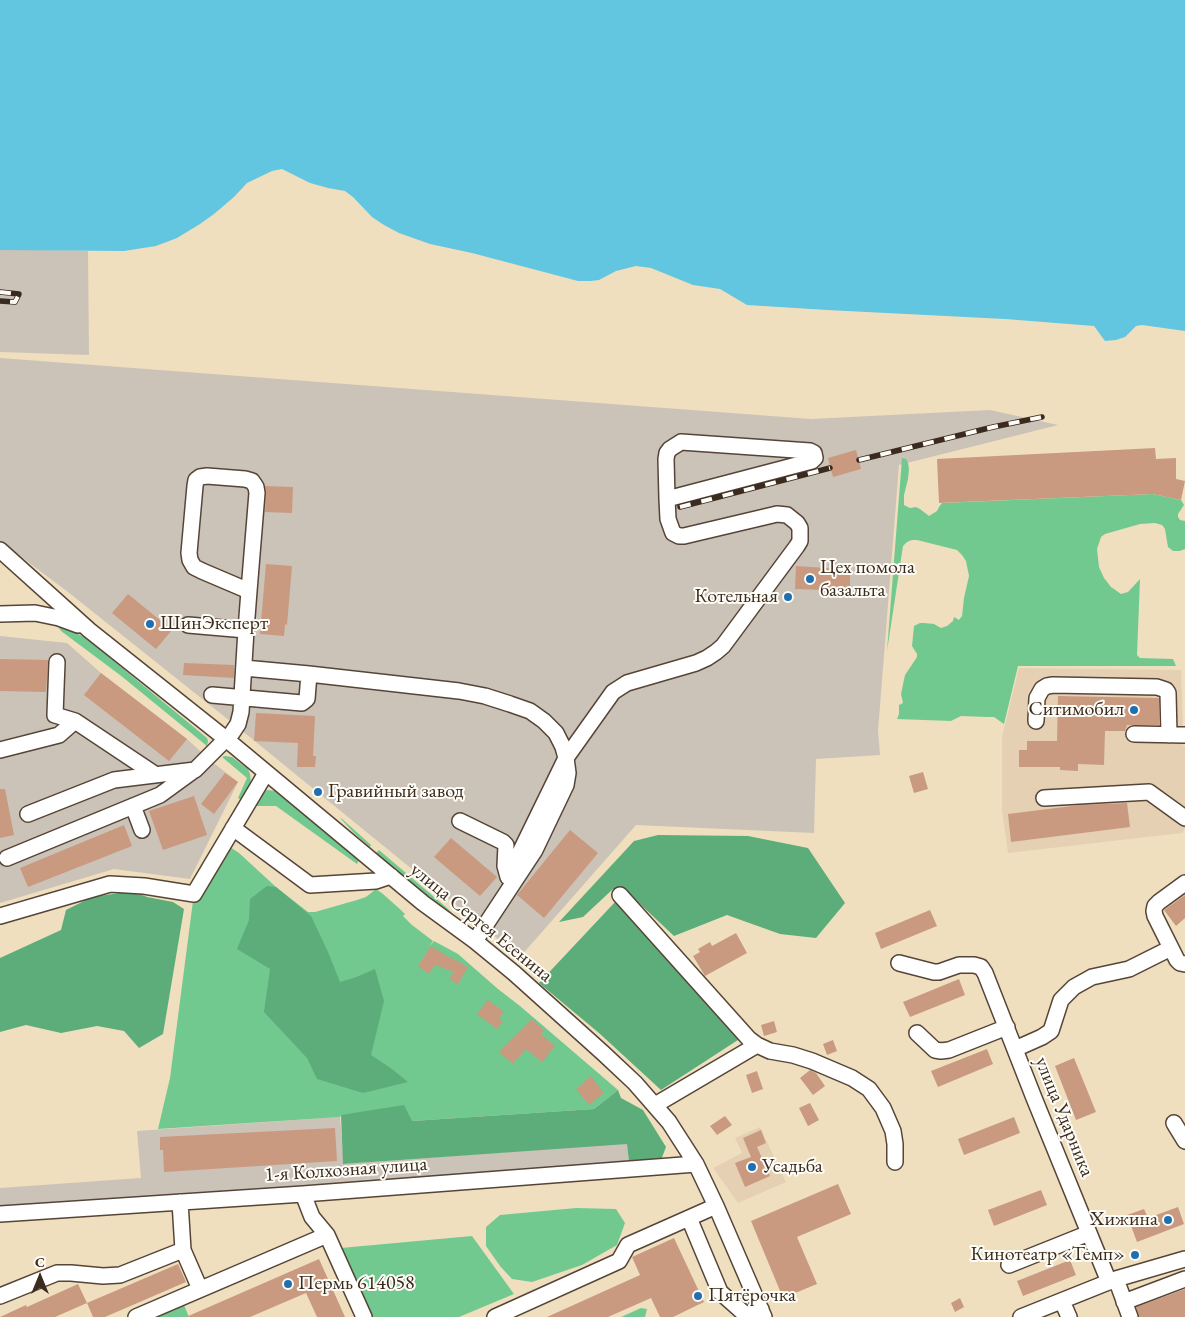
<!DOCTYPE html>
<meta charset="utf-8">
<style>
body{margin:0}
#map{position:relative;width:1185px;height:1317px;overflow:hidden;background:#efdfbf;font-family:"EB Garamond",serif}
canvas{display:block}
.north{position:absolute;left:15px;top:1252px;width:50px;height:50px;-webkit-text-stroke:4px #fdfcf7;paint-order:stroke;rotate:0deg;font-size:14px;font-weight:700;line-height:20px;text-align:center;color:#3b2a1e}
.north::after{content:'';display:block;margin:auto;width:18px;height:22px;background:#3b2a1e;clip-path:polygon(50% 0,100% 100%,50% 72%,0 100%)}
</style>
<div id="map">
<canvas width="1185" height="1317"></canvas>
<div class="north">С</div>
</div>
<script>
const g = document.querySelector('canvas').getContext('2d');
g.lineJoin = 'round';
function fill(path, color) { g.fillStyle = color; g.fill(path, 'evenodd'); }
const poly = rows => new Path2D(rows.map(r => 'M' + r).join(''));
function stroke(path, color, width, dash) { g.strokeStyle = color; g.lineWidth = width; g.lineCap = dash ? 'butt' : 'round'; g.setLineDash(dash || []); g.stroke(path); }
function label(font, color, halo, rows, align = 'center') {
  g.font = font + ' "EB Garamond",serif'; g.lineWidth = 4; g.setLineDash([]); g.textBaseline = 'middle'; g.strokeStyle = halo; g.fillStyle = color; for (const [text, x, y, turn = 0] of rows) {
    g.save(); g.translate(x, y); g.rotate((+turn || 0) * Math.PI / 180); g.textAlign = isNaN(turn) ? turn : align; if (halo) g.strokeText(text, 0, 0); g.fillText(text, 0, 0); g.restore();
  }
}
const built = poly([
 [1019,668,1181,670,1183,725,1173,731,1174,739,1185,746,1185,829,1182,833,1008,853,1002,810,1002,737],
 [760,1127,786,1182,738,1203,713,1168,742,1153,735,1138]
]);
const industrial = poly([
 [0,250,48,250,88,251,89,355,0,352],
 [0,358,811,419,990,410,1058,425,899,465,878,731,880,755,816,759,814,833,636,825,520,957,235,725,68,592,0,541],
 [0,636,67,643,101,673,187,739,211,761,238,782,190,879,114,869,0,903],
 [340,1117,344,1164,627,1143,629,1162,0,1207,0,1188,141,1178,137,1131]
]);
const green = poly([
 [902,458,906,459,908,463,909,469,908,479,904,495,904,505,910,508,916,507,920,509,929,516,937,511,939,507,942,503,1153,494,1181,500,1184,505,1178,514,1178,517,1180,520,1185,521,1185,549,1180,551,1173,551,1168,547,1165,529,1162,525,1155,523,1140,524,1105,534,1101,537,1097,549,1099,567,1104,578,1111,587,1121,594,1128,592,1140,579,1137,655,1140,658,1173,659,1176,666,1018,666,1004,724,994,717,987,717,961,716,951,721,897,719,899,714,899,705,903,703,901,694,905,675,917,657,917,654,912,646,914,626,920,623,924,623,934,624,941,628,947,626,953,621,954,617,959,620,962,616,964,598,969,576,966,561,962,555,957,550,917,540,912,540,907,542,903,546,887,651],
 [57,625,64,626,87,639,207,738,208,741,207,746,120,675,61,631],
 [225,756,232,757,248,769,250,774,251,783,241,800,238,798,247,778,222,757],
 [268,790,276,791,359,860,357,864,276,806,252,806,261,792],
 [341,818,371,845,370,847,354,833,341,819],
 [230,847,239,853,276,887,308,912,315,912,357,900,366,897,376,889,383,894,402,911,405,914,403,916,412,925,433,941,429,947,434,941,458,954,498,989,520,1006,618,1090,594,1109,412,1121,341,1115,340,1117,158,1129,170,1078,193,901],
 [379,850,447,908,460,921,459,922,376,853],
 [576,1208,616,1209,625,1223,617,1245,582,1265,532,1282,512,1279,500,1266,486,1246,486,1227,500,1215],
 [472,1236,514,1294,459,1317,372,1317,341,1248],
 [184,1305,189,1317,156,1317],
 [641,1308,647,1309,645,1317,621,1317]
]);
const forest = poly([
 [658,835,748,836,808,848,845,903,816,938,780,934,727,915,674,936,624,889,613,889,583,917,559,922,634,841],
 [267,886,276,887,311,916,328,952,340,982,354,978,375,969,384,1001,371,1055,392,1069,408,1082,363,1093,317,1079,307,1058,264,1012,270,969,237,949,249,920,250,899],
 [133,891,147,897,173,902,184,909,163,1034,139,1048,124,1031,97,1026,61,1033,26,1025,0,1032,0,958,61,930,66,910,92,897],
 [616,901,741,1038,661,1090,599,1033,539,983],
 [618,1090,621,1098,643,1110,666,1147,661,1160,629,1162,627,1144,343,1164,341,1115,404,1105,412,1121,594,1109]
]);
const water = poly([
 [0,0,1185,0,1185,331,1142,325,1136,326,1125,337,1116,340,1105,341,1094,326,1005,319,827,310,747,305,720,289,693,285,651,268,636,266,616,271,599,280,591,281,578,281,472,253,430,244,399,233,384,225,372,217,353,197,345,191,328,188,310,183,282,169,272,171,247,183,234,197,214,214,200,224,177,238,156,246,124,251,0,250]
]);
const building = poly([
 [1155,448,1156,459,1176,458,1176,479,1185,481,1181,500,1153,494,939,503,937,459],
 [856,450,861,469,833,477,828,458],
 [265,486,293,487,292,513,265,512,266,494],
 [266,564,292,566,287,625,285,624,284,636,260,634],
 [796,566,827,568,838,570,850,569,850,592,841,592,841,595,824,594,824,590,795,589],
 [128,594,172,630,156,649,112,613],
 [0,659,48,660,46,692,0,691],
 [184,663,234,665,234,678,183,675],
 [101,673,187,739,169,761,84,695],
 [1058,696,1159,698,1159,725,1127,725,1125,731,1105,731,1104,765,1078,764,1078,771,1060,770,1060,767,1019,767,1019,750,1027,750,1027,741,1057,741],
 [256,713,315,716,313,756,316,756,315,767,297,767,298,743,254,741],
 [923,772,928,789,914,793,909,776],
 [225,773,238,782,214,814,201,804],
 [0,789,5,789,14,835,0,838],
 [194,796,207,835,163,850,149,811],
 [1127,803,1130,827,1011,842,1008,814,1080,805],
 [124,825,132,846,28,887,20,868],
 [570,830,598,853,544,918,517,895],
 [451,838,497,877,480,896,434,857],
 [1185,895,1185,918,1176,926,1164,910],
 [930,910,937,926,881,949,875,933],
 [736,933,747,953,705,976,693,956,700,952,698,949,710,942,712,946],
 [431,946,450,958,450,957,468,967,458,984,449,979,454,972,435,965,429,974,418,966],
 [959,979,965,995,910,1017,903,1002],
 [488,1000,504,1012,499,1018,503,1021,497,1029,477,1014],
 [532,1019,544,1031,541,1034,555,1046,542,1062,526,1049,513,1064,499,1052],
 [774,1021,777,1032,764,1036,761,1025],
 [833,1040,837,1051,827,1055,823,1044],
 [987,1049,993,1064,938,1087,931,1071],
 [1074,1058,1096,1112,1076,1120,1055,1066],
 [810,1070,816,1073,825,1086,813,1095,800,1078],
 [757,1071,763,1089,752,1093,746,1075],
 [591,1076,604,1093,589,1105,576,1089],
 [810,1103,819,1120,808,1126,799,1108],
 [725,1116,732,1125,717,1135,710,1126],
 [1014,1117,1020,1133,964,1155,958,1139],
 [335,1128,337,1161,164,1172,163,1150,160,1150,160,1137],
 [761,1130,766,1143,757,1147,770,1176,745,1187,735,1163,751,1157,743,1138],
 [838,1184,851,1214,797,1237,817,1284,783,1298,751,1221],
 [1041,1190,1047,1205,994,1226,988,1210],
 [1178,1207,1184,1224,1137,1242,1127,1215,1144,1209,1148,1218],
 [674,1238,704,1302,673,1317,660,1317,651,1298,608,1317,547,1317,640,1275,632,1257],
 [319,1259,345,1317,317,1317,306,1293,250,1317,186,1317],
 [1070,1260,1076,1275,1023,1296,1017,1281],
 [178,1264,186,1282,105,1317,93,1317,87,1303],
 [78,1284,87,1303,55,1317,0,1317,26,1305,27,1307],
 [1185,1289,1185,1317,1139,1317,1136,1307],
 [960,1298,964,1307,955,1312,951,1303]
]);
const minor = poly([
 [0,550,89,630,226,739,423,903,475,941,514,973,603,1053,635,1083,669,1122,696,1164,716,1206,764,1317],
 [0,614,35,613,59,618,78,625],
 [188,625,246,630],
 [57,662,55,715,75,721,156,775],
 [244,668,309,674,459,691,485,696,510,704,530,711,544,721,556,733,563,747,566,758,568,773,566,785,535,850,475,941],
 [212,695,302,703,307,699,309,674],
 [1036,721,1037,698,1042,689,1047,686,1053,685,1157,687,1166,690,1168,693,1169,735],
 [1134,734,1185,735],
 [0,750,59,735,75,721],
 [1044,798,1149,792,1185,818],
 [133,806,142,830],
 [28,814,114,780,195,770,232,733,238,724,241,712,246,630,249,591,257,493,256,487,252,481,245,479,207,476,200,477,196,480,195,486,189,553,190,560,194,567,202,571,249,591],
 [460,821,503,842,506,845,505,866,508,877],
 [233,828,310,885,376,881,391,876],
 [7,858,160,795,193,771],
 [508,877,566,758,613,692,627,683,696,663,707,658,716,652,723,646,797,546,800,541,800,528,797,523,787,515,777,514,684,536,679,536,673,533,668,519,667,499,666,459,667,453,670,449,681,442,810,451,814,453,815,458,812,461,667,499],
 [1185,883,1159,902,1155,906,1154,911,1155,916,1177,960,1180,963,1185,964],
 [620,895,749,1039,757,1045,770,1051,793,1055,812,1061,852,1078,869,1089,883,1108,893,1131,895,1144,895,1162],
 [0,916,110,884,144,886,194,894,266,773],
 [899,963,934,972,939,972,959,965,974,965,981,967,985,973,1034,1098,1109,1282],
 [917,1033,935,1050,941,1051,949,1050,1007,1027],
 [1015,1049,1042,1037,1051,1031,1061,1000,1074,987,1092,977,1129,969,1171,948],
 [655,1105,757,1045],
 [1174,1123,1185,1141],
 [303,1194,312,1217,327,1235,364,1317],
 [180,1202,183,1250,200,1289],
 [0,1214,303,1194,696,1164],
 [689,1218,720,1292,746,1315,761,1309],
 [1009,1265,1089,1233],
 [1116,1279,1130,1317],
 [0,1296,57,1273,71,1273,103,1276,120,1275,183,1250],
 [1062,1301,1069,1317],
 [1124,1302,1185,1279],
 [136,1317,327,1235],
 [495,1317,619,1261,628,1245,716,1206],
 [1021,1317,1116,1279,1185,1259]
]);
const rail = poly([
 [0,292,19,294,15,302,0,301],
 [859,460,993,427,1042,417],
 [680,507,830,468]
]);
const markers = [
 [810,579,5,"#1f6fb2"],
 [788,597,5,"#1f6fb2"],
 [150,624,5,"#1f6fb2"],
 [1134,710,5,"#1f6fb2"],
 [318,792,5,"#1f6fb2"],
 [752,1167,5,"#1f6fb2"],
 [1168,1220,5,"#1f6fb2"],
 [1135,1255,5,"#1f6fb2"],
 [288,1284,5,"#1f6fb2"],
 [698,1296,5,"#1f6fb2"]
];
const poiNames = [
 ["Цех помола",820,568],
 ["базальта",820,591],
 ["Котельная",778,597,"right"],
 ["ШинЭксперт",160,624],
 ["Ситимобил",1124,710,"right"],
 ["Гравийный завод",328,792],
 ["Усадьба",762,1167],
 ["Хижина",1158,1220,"right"],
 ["Кинотеатр «Темп»",1125,1255,"right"],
 ["Пермь 614058",298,1284],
 ["Пятёрочка",708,1296]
];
const streetNames = [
 ["улица Сергея Есенина",481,923,39],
 ["улица Ударника",1064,1117,68],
 ["1-я Колхозная улица",346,1170,-4]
];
fill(built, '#e5d0b4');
fill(industrial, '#cbc2b8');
fill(green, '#71c98f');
fill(forest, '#5cad7a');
fill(water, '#62c6e0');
fill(building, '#c99a80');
stroke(minor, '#564536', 18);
stroke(minor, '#fff', 15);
stroke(rail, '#3b2a1e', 5.5);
stroke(rail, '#fdfcf7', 4, [11]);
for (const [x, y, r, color] of markers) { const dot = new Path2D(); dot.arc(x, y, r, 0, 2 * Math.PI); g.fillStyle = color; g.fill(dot); stroke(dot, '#fdfcf7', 2); }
label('20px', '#3b2a1e', '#fdfcf7', poiNames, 'left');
label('20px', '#3b2a1e', '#fdfcf7', streetNames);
</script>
